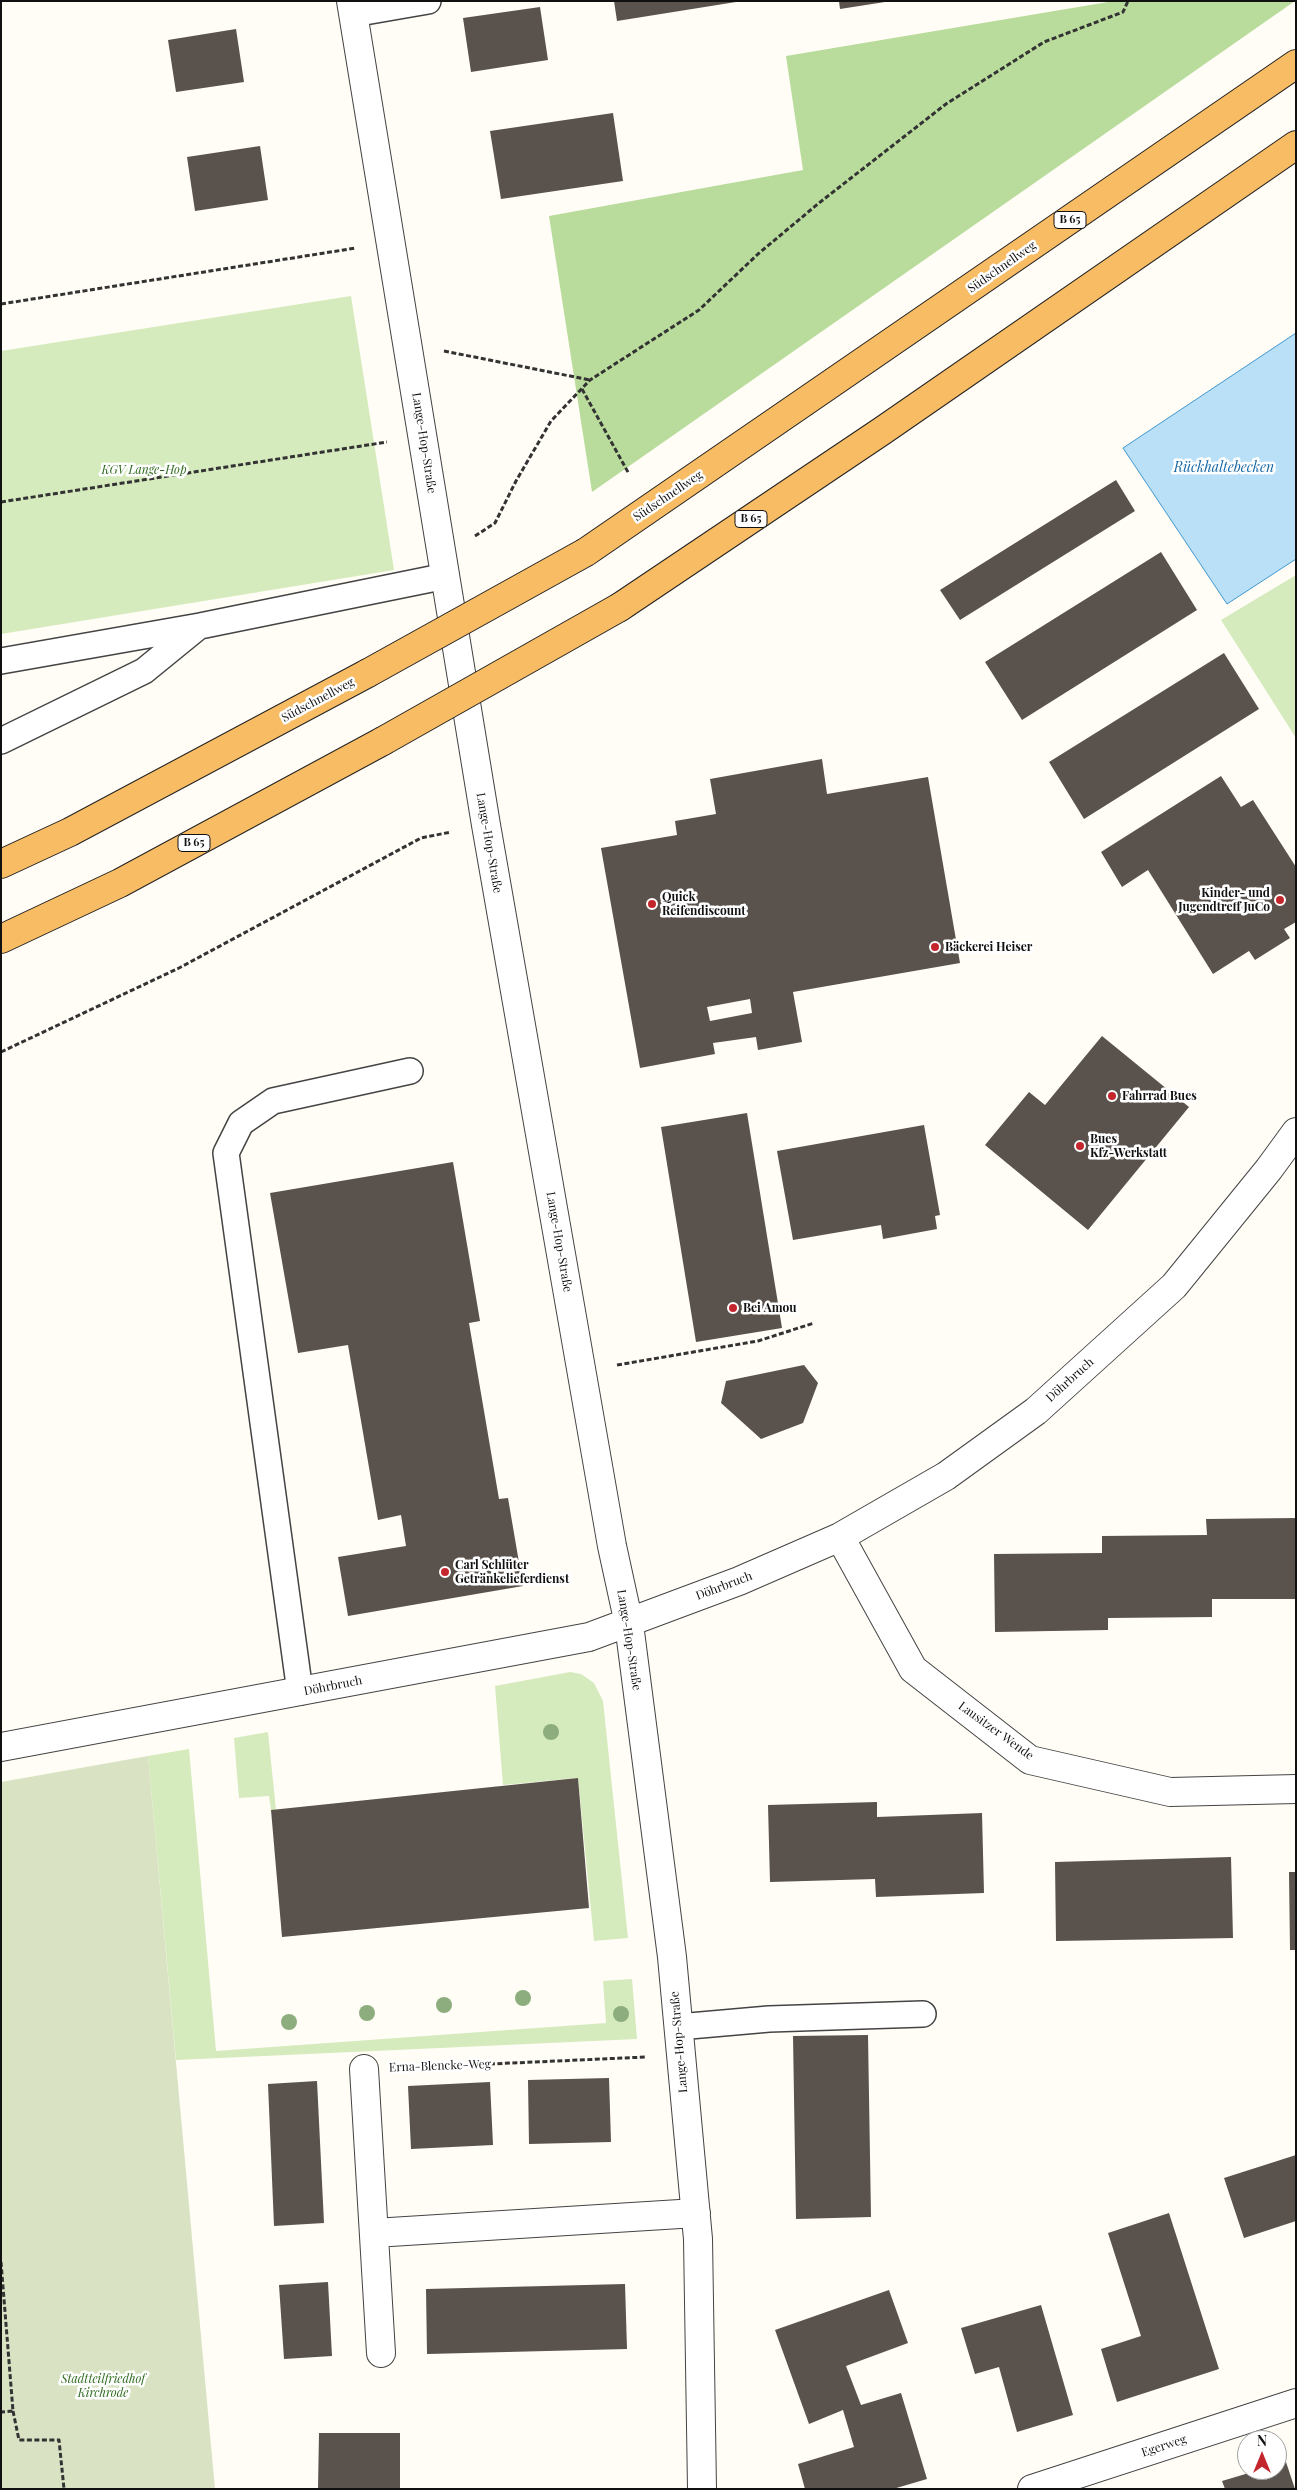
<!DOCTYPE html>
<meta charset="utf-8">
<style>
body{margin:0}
#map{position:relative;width:1297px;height:2490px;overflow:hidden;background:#fffdf5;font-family:"Playfair Display",serif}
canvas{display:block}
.frame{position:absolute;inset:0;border:2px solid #111;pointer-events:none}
.north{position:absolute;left:1237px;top:2430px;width:50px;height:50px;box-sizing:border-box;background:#fff;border:1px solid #a0a0a0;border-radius:50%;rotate:0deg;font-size:14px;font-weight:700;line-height:20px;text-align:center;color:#111}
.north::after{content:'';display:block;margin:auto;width:18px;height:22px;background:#c4262e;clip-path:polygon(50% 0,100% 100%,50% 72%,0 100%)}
</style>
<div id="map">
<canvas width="1297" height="2490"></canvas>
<div class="frame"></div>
<div class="north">N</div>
</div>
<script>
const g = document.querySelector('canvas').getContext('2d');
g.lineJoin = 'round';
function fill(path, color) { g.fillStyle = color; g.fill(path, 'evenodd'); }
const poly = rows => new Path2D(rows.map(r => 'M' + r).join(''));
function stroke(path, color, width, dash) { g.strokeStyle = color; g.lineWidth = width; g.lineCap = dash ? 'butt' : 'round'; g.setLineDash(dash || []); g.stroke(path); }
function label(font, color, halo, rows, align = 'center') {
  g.font = font + ' "Playfair Display",serif'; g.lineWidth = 5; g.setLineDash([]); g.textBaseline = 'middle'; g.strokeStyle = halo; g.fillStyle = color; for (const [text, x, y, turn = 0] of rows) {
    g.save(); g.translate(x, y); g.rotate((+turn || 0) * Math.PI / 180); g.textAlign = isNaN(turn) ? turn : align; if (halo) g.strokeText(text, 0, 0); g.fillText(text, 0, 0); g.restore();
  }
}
const green = poly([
 [351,296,394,570,1,634,1,351],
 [1296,575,1296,738,1221,620],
 [570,1672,581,1674,594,1683,603,1701,628,1938,594,1941,578,1778,503,1785,495,1686],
 [268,1732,276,1810,271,1810,269,1796,239,1798,234,1738],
 [189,1749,216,2051,606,2023,603,1981,632,1979,637,2039,176,2060,148,1756]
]);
const forest = poly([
 [1114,1,1295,1,592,492,549,216,803,170,786,56]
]);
const cemetery = poly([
 [148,1756,215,2489,1,2489,1,1782]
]);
const water = poly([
 [1296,333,1296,559,1227,604,1123,448,1296,333]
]);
const building = poly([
 [614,1,735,1,736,2,617,21],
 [839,1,885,1,885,2,840,9],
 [540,7,548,60,471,72,463,18],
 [236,29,244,82,176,92,168,40],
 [613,113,623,181,501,199,490,131],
 [260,146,268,200,195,211,187,157],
 [1116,480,1135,511,960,620,940,590],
 [1161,552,1197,610,1022,720,985,662],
 [1224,653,1259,709,1084,819,1049,762],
 [822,759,827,794,928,777,960,963,793,992,802,1042,758,1050,756,1037,713,1043,715,1054,640,1068,601,848,677,835,675,821,716,814,710,779],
 [750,999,752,1013,710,1021,707,1007],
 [1221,776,1241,807,1253,800,1296,867,1296,922,1284,929,1290,938,1255,960,1249,951,1213,974,1148,870,1122,887,1101,852],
 [1102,1036,1189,1107,1088,1230,985,1145,1029,1092,1045,1105],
 [747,1113,782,1328,696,1342,661,1127],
 [924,1125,940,1215,935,1216,937,1229,883,1239,881,1225,793,1240,777,1151],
 [453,1162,480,1321,469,1323,499,1499,508,1498,523,1586,348,1616,338,1557,406,1546,401,1515,378,1520,348,1345,298,1353,270,1193],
 [804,1365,818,1383,803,1423,761,1439,721,1403,726,1381],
 [1296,1518,1296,1599,1212,1599,1212,1617,1108,1618,1108,1630,995,1632,994,1554,1102,1553,1102,1536,1207,1535,1206,1519],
 [578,1778,589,1908,282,1937,271,1810],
 [877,1802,877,1817,982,1813,984,1893,876,1897,875,1879,770,1882,768,1805],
 [1231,1857,1233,1938,1056,1941,1055,1862],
 [1289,1872,1296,1872,1296,1950,1290,1950],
 [868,2035,871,2217,796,2219,793,2036],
 [609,2078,611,2142,529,2144,528,2080],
 [317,2081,324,2223,274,2226,268,2084],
 [490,2082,493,2145,411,2149,408,2086],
 [1296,2155,1296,2221,1244,2238,1224,2178],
 [1169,2213,1219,2369,1117,2402,1101,2349,1141,2336,1108,2233],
 [328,2282,332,2356,284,2359,279,2285],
 [625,2284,627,2349,427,2354,426,2289],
 [889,2290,908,2343,846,2366,861,2405,901,2393,927,2479,893,2489,805,2489,798,2464,854,2447,843,2410,809,2424,775,2330],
 [1041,2305,1073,2415,1017,2432,999,2367,975,2374,961,2328],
 [319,2433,400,2433,400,2489,318,2489],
 [1286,2462,1295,2489,1225,2489,1222,2481,1259,2470,1277,2470,1277,2464]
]);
const path = poly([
 [1,304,356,248],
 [444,351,590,380],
 [582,389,629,474],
 [1,502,387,442],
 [475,536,495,523,516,481,551,421,590,380,699,310,758,254,819,203,946,104,1044,42,1123,12,1128,1],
 [1,1052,179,968,421,838,451,832],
 [617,1365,758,1341,814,1323],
 [400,2068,646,2057],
 [1,2262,13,2411,1,2412],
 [13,2411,19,2440,59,2440,64,2489]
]);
const service = poly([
 [353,14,428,1],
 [1,661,200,626,446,576],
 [1,741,144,671,198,627],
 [300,1692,226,1153,241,1123,273,1101,410,1071],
 [678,2027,769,2019,923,2014]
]);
const minor = poly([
 [351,1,486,825,612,1546,629,1624,672,1957,698,2239,702,2489],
 [840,1537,913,1669,1030,1760,1170,1792,1296,1789],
 [1,1747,589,1637,739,1581,840,1537,946,1476,1036,1411,1174,1286,1269,1169,1296,1132],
 [364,2069,381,2353],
 [374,2233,696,2213],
 [1032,2489,1296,2403]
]);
const trunk = poly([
 [586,552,1296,64],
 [620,607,882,431,1296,145],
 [1,864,70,832,368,673],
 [1,939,120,883,383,741]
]);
const trunkBridge = poly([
 [368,673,586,552],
 [383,741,620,607]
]);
const trees = [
 [551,1732],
 [523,1998],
 [444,2005],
 [367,2013],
 [621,2014],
 [289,2022]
];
const markers = [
 [1280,900,5,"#c4262e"],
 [652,904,5,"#c4262e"],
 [935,947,5,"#c4262e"],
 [1112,1096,5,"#c4262e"],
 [1080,1146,5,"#c4262e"],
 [733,1308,5,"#c4262e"],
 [445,1572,5,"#c4262e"]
];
const shields = [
 [1070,220,32],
 [751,519,32],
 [194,843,32]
];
const shieldNames = [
 ["B 65",1070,220],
 ["B 65",751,519],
 ["B 65",194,843]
];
const streetNames = [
 ["Südschnellweg",1002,267,-35],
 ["Lange-Hop-Straße",424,443,81],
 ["Südschnellweg",668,496,-34],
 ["Südschnellweg",318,700,-28],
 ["Lange-Hop-Straße",489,843,80],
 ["Lange-Hop-Straße",559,1242,80],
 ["Döhrbruch",1070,1380,-42],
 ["Döhrbruch",724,1586,-21],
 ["Lange-Hop-Straße",629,1640,81],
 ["Döhrbruch",333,1686,-11],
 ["Lausitzer Wende",996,1731,36],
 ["Lange-Hop-Straße",679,2042,-95],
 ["Erna-Blencke-Weg",440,2066,-2],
 ["Egerweg",1164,2446,-18]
];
const parkNames = [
 ["KGV Lange-Hop",144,470],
 ["Stadtteilfriedhof",103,2379],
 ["Kirchrode",103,2393]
];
const poiNames = [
 ["Kinder- und",1270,893,"right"],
 ["Jugendtreff JuCo",1270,907,"right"],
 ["Quick",662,897],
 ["Reifendiscount",662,911],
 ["Bäckerei Heiser",945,947],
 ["Fahrrad Bues",1122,1096],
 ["Bues",1090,1139],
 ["Kfz-Werkstatt",1090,1153],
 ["Bei Amou",743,1308],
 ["Carl Schlüter",455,1565],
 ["Getränkelieferdienst",455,1579]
];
const waterNames = [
 ["Rückhaltebecken",1224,468]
];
fill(green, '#d5ebbd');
fill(forest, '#b9dc9c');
fill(cemetery, '#d9e3c4');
fill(water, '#b9e0f7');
stroke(water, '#3f96cf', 1);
fill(building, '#5a524d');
stroke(service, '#444', 28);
stroke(minor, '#444', 30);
stroke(trunk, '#222', 30);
stroke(path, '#333', 3, [5, 2.5]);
stroke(service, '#fff', 25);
stroke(minor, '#fff', 28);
stroke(trunk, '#f7bc64', 28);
stroke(trunkBridge, '#222', 30, []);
stroke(trunkBridge, '#f7bc64', 28);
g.fillStyle = '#8dad7f';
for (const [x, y] of trees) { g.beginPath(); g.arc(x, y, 8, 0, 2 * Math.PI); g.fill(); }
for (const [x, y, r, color] of markers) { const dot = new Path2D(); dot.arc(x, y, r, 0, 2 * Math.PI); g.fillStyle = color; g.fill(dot); stroke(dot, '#fff', 2); }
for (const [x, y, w] of shields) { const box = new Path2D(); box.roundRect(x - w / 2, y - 8.5, w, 17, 4); g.fillStyle = '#fff'; g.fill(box); stroke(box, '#111', 1); }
label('bold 11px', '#111', null, shieldNames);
label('12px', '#111', '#fff', streetNames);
label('italic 12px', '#2f6b1f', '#fff', parkNames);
label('bold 12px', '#111', '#fff', poiNames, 'left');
label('italic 14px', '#1768a6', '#fff', waterNames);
</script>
